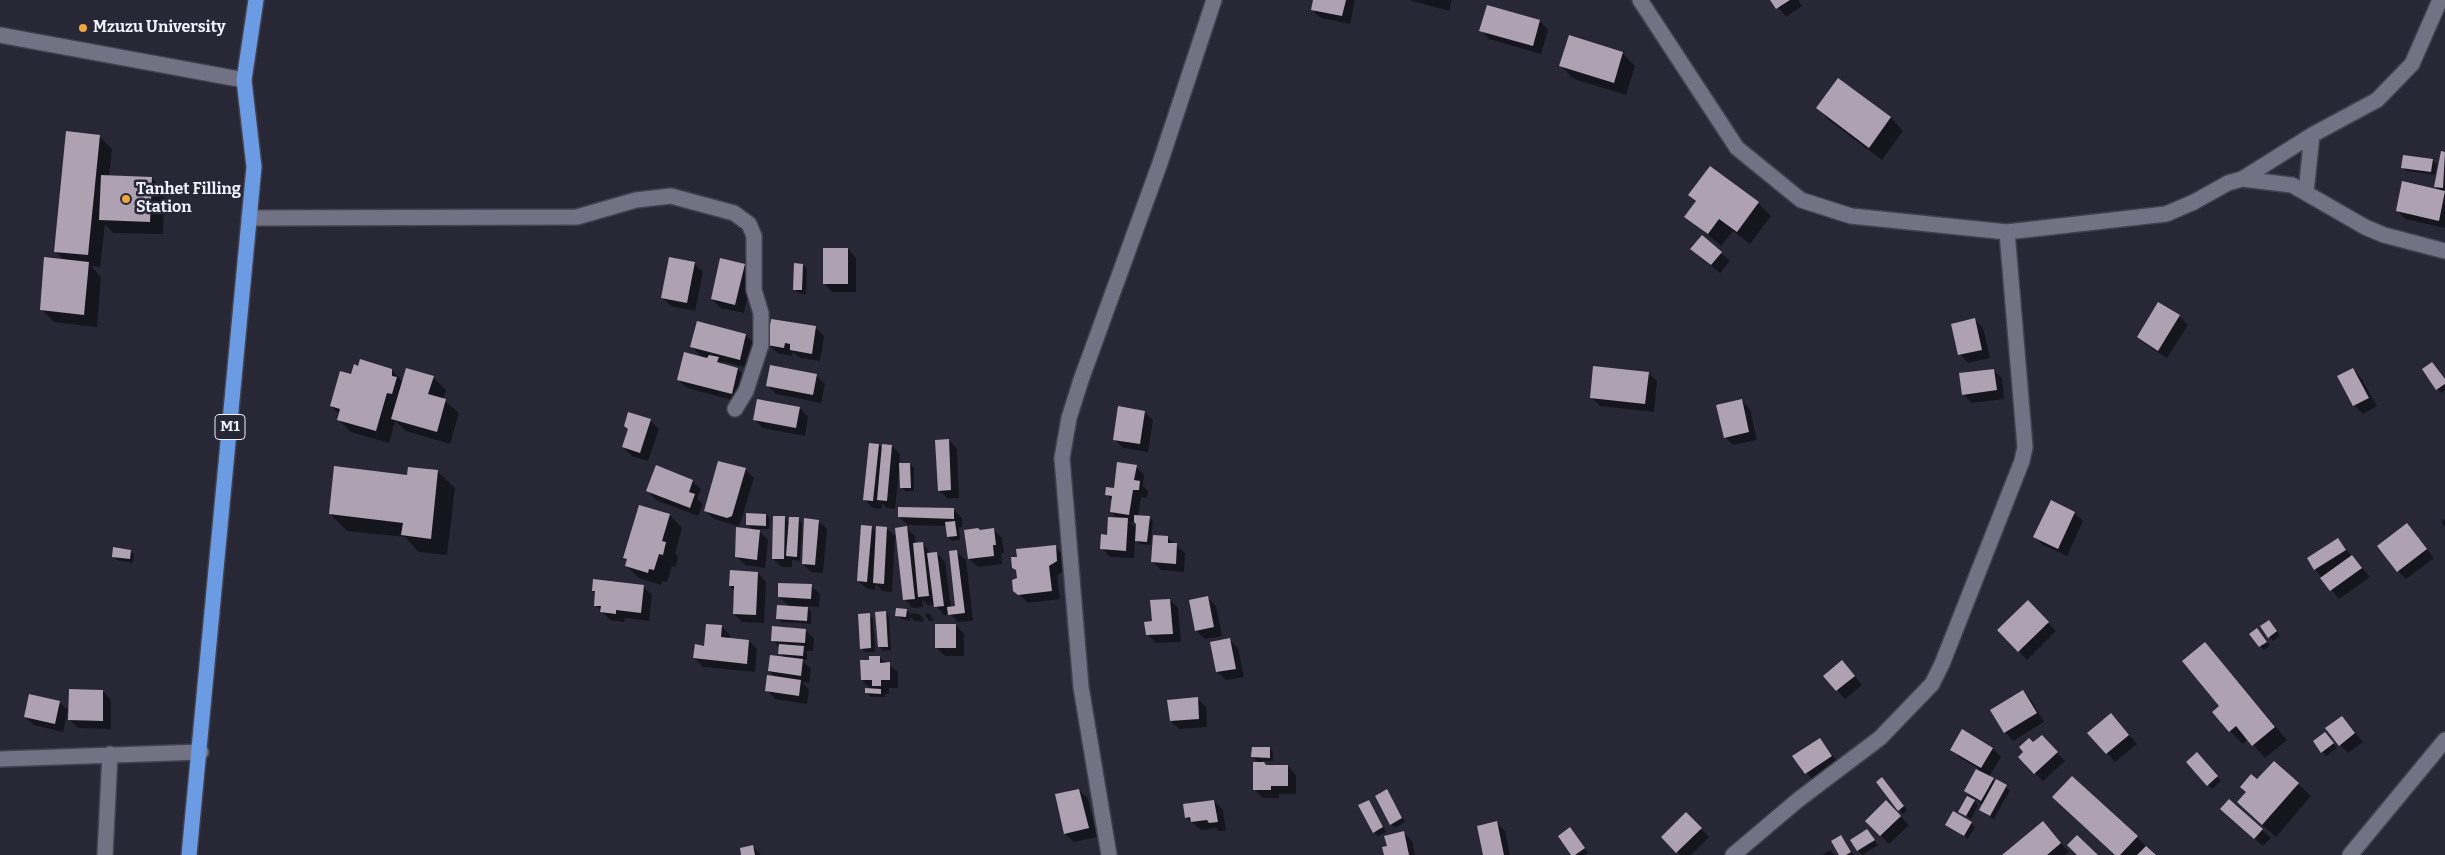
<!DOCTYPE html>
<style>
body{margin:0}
canvas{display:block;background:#282736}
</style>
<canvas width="2445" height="855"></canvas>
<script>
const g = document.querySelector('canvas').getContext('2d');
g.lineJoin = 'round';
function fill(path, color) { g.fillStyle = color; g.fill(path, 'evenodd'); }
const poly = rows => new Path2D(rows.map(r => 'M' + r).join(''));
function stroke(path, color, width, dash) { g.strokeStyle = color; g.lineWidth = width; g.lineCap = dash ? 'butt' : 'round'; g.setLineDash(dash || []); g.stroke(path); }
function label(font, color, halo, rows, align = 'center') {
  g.font = font + ' Bitter,serif'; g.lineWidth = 5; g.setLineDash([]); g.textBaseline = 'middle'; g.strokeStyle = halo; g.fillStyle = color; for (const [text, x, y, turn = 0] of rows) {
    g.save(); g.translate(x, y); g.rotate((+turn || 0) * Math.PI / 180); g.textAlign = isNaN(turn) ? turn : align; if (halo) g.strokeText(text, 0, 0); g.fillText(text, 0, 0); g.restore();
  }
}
const shadow = poly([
 [1314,0,1355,0,1350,24,1321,18,1312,10],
 [1409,0,1452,0,1449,11],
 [1772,0,1798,0,1802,6,1786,17],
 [1487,6,1540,21,1548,30,1541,54,1489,39,1481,30],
 [1622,53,1635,66,1626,95,1574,79,1561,66],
 [1839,79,1891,118,1903,131,1882,160,1830,121,1817,108],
 [99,136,112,149,109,176,152,178,164,191,163,234,113,233,105,224,100,267,91,266,101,277,97,327,54,322,41,309,65,261,55,251],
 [2442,152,2445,153,2445,228,2405,219,2397,210,2440,191,2435,186,2437,175,2406,171,2403,167,2433,160,2437,164,2435,174,2437,175],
 [1710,167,1758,203,1771,216,1750,244,1733,231,1721,246,1686,216,1696,203,1689,195],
 [848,249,856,258,856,292,832,292,824,283],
 [1721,253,1730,261,1720,273,1700,257],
 [694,263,703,272,695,311,671,306,662,298],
 [744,265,753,274,744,313,721,308,712,299],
 [803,265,807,269,806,294,798,293,794,289],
 [2179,316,2188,325,2167,358,2147,345,2138,337],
 [1974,319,1983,328,1990,358,1968,363,1960,354],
 [816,328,824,336,820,361,800,358,793,352,792,356,777,353,769,345],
 [745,335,754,343,748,368,720,361,725,365,738,369,746,377,740,402,687,388,678,380,703,358,692,347],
 [2432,363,2445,380,2445,390,2441,393,2437,389],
 [2353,369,2361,378,2377,406,2363,414,2354,405],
 [392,370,403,382,433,377,446,390,443,399,459,413,450,444,406,431,395,421,389,443,351,432,338,419,339,414,331,406,352,376],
 [1993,370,2002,378,2004,399,1972,403,1964,395],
 [1648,373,1657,381,1654,412,1600,406,1591,397],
 [816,375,825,384,821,403,776,394,768,386],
 [1741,400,1750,409,1757,440,1733,445,1725,437],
 [800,408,808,417,805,436,763,428,755,420],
 [1144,412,1153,420,1148,452,1123,448,1115,439],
 [650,420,659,429,648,461,632,456,623,447],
 [949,440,957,449,959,498,948,499,939,490],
 [879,445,883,449,892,446,900,454,899,464,910,464,914,468,914,491,905,491,901,487,901,472,899,471,895,509,887,508,882,503,881,509,873,508,864,499],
 [1136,466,1144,475,1143,486,1148,491,1147,498,1141,497,1138,516,1149,517,1153,521,1151,545,1140,544,1135,539,1134,558,1110,557,1102,548,1118,519,1111,512,1113,501,1107,495,1115,489],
 [1130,522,1136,523,1137,529],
 [745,469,754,478,740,524,737,526,714,519,706,511],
 [438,472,455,488,447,555,419,552,405,537,347,531,330,514,408,476],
 [692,481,701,489,697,499,703,504,698,516,656,500,648,491],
 [954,510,962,518,962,527,959,527,960,540,952,541,948,537,946,526,908,525,899,517],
 [2075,513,2083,521,2067,556,2043,545,2034,536],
 [670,515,682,528,675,553,678,556,676,567,672,566,667,582,662,581,661,585,639,578,626,566,628,560,625,557],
 [766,515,770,519,769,529,757,529,768,540,765,568,745,565,737,557,753,530,747,525],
 [785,518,789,522,798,519,802,523,800,561,792,560,792,567,782,567,773,559],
 [2445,519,2445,527,2441,522],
 [818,521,827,529,823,573,811,572,803,564],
 [2407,525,2434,558,2406,579,2398,571],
 [871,527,877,533,886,528,895,536,892,592,882,591,876,584,875,590,867,589,858,581],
 [906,528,915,536,916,544,922,543,931,554,937,553,945,562,951,607,956,607,957,552,966,560,973,621,958,622,950,614,944,615,935,605,928,605,922,599,923,607,913,608,905,600],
 [994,530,1002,538,1004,553,1001,553,1002,564,978,567,969,559],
 [1168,538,1185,553,1184,572,1161,570,1153,562],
 [2338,540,2370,577,2339,599,2315,569],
 [1055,547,1064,555,1065,570,1057,575,1060,599,1028,603,1014,590,1018,579,1018,572,1013,568],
 [130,551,134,555,133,563,117,560,113,556],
 [758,573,766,582,764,623,742,622,734,614,735,591,730,586],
 [643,586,652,595,649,621,625,618,624,622,610,620,595,605,596,594,593,590],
 [811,586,820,594,819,607,805,606,811,612,811,624,781,622,777,618,790,607,779,597],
 [1208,598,1216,606,1222,636,1205,639,1196,631,1190,601],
 [1170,600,1178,608,1181,642,1156,643,1147,634],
 [2028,602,2056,631,2027,660,1999,630],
 [907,610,911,615,912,613,919,614,923,618,923,622,915,621,910,617,910,621,901,619,897,615],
 [885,612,889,616,891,650,883,651,879,647],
 [925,614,930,614,934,621,929,621],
 [869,615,873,618,875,652,865,652,861,648],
 [956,625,964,634,964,656,945,656,936,647],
 [2273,625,2280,636,2273,641,2262,626],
 [722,627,730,635,730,639,749,641,757,649,755,672,703,667,694,658],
 [805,630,814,638,813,651,807,651,807,660,801,659,811,669,809,683,802,682,809,690,807,704,775,699,767,690,776,678,769,671,784,658,780,653,780,648,773,640],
 [2261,634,2270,646,2264,650,2260,646],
 [1229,639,1238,648,1244,677,1226,680,1217,672],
 [2205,644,2287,740,2265,758,2248,739,2243,744,2230,731,2221,706],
 [879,657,898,672,898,688,889,688,889,694,885,694,885,697,871,697,867,693,872,690,862,680,870,661],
 [1850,670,1862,685,1845,699,1824,676],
 [103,691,111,700,111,729,78,728,69,719],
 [2022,692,2031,700,2044,722,2013,741,2005,732,1991,711],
 [1197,698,1206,707,1207,727,1179,729,1171,721],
 [59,702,68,710,63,732,34,725,25,717],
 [2111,714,2137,744,2115,762,2089,733],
 [2342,717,2363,742,2348,753,2340,745],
 [2329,738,2337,748,2326,756,2322,752],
 [1820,739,1840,765,1814,782,1794,756],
 [2033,744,2050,745,2065,761,2043,781,2035,773,2025,752],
 [1270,748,1273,752,1273,761,1262,761,1266,766,1288,766,1296,775,1296,794,1279,794,1279,798,1263,798,1254,789,1259,763,1253,757],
 [1993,749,2001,757,1989,777,2010,790,1994,819,1985,814,1981,810,1983,805,1965,791,1978,768,1960,758,1952,750],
 [2201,758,2221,781,2212,789,2208,785],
 [1886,783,1907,810,1903,814,1899,810],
 [2298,784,2311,796,2276,837,2251,815],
 [1079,790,1088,799,1097,837,1074,842,1065,834,1056,795],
 [1387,791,1405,822,1395,828,1391,824],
 [1214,801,1223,810,1226,831,1219,831,1216,828,1201,830,1186,818],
 [1369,801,1386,832,1378,836,1374,832],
 [1974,801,1978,805,1971,819,1960,811],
 [1886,802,1909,825,1889,844,1866,821],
 [1686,814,1709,837,1691,855,1680,855,1663,837],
 [2231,818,2262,830,2271,838,2263,846],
 [1496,823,1505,831,1510,855,1485,855],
 [1971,823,1975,827,1968,839,1947,825],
 [2043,823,2069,852,2065,855,2004,855],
 [1404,833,1412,841,1415,855,1385,855,1388,847],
 [1573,833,1588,853,1585,855,1573,855],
 [1870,834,1878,845,1862,855,1851,840],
 [1841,837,1845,841,1853,855,1841,855],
 [2137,837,2154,855,2116,855],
 [753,847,761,855,742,855],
 [1830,850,1835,855,1822,855]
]);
const building = poly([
 [1313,0,1346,0,1342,16,1311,10],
 [1770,0,1790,0,1776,9],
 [1487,5,1540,20,1533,46,1479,31],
 [1569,35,1623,52,1614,83,1559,66],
 [1838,78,1891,117,1869,148,1816,108],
 [66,131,100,135,88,255,54,252],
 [2441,151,2445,152,2443,188,2434,187],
 [2403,155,2433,159,2431,172,2401,168],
 [1710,166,1759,202,1737,232,1719,219,1708,234,1684,217,1696,201,1688,195],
 [101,175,152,177,150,222,99,220],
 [2402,181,2445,191,2439,221,2396,211],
 [1702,235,1722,252,1711,265,1690,249],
 [823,248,848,248,848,284,823,284],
 [44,257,89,262,84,315,40,310],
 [669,257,695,262,687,303,661,298],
 [720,258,745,264,735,305,711,299],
 [794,263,803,264,802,290,793,290],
 [2158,302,2180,315,2158,351,2137,337],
 [1975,318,1982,350,1958,355,1951,324],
 [771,319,816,326,812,354,790,350,790,344,785,343,784,348,767,345],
 [697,321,746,334,740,360,690,347],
 [684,352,707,358,709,355,719,357,717,362,738,368,732,394,677,380],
 [360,359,392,369,392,376,397,377,392,394,387,393,376,431,337,420,340,409,330,406,340,371,351,374,354,364,358,366],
 [2432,362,2445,379,2445,384,2436,390,2422,369],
 [770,365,817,374,813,395,766,386],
 [1593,366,1649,372,1645,404,1590,398],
 [406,368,434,376,428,394,446,399,437,432,391,419],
 [2353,368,2369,398,2353,406,2337,376],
 [1994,369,1997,390,1962,395,1959,373],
 [757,399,800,407,796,428,753,420],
 [1742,399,1749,432,1724,438,1716,405],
 [1118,406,1145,411,1140,444,1113,440],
 [628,412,651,419,640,453,622,447,628,429,624,426],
 [949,439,951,490,938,491,935,440],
 [869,443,879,444,873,501,863,500],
 [882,444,892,445,887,501,877,500],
 [718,461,746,468,732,516,727,518,704,511],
 [1117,462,1137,465,1134,480,1140,481,1139,490,1133,490,1129,515,1110,512,1112,496,1105,495,1106,487,1114,488],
 [899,463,910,463,911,488,900,488],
 [656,465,693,480,689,492,695,494,690,508,646,491],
 [334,466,407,475,408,467,438,470,431,539,401,535,403,523,329,514],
 [2051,500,2075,512,2058,549,2033,537],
 [639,505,670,514,662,541,666,542,663,555,659,554,654,570,649,569,648,573,625,566,627,559,623,558],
 [898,507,954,508,954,519,898,517],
 [746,513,766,514,766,526,746,525],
 [1134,515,1150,516,1147,542,1135,541,1136,524,1134,522],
 [773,516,785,516,784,559,772,559],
 [789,517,799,517,797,557,786,556],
 [1108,517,1128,518,1126,551,1100,549,1101,534,1107,535],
 [804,518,819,520,815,565,802,564],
 [955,521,957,536,947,537,945,522],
 [2407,523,2427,549,2397,572,2377,546],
 [861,525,872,526,867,582,857,581],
 [876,526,887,527,884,584,873,583],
 [907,526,915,599,903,600,895,528],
 [736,527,760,530,757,560,735,557],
 [978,528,980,530,994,528,996,545,993,545,994,556,968,559,964,530],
 [1153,535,1168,536,1168,543,1177,543,1176,564,1151,562],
 [2338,538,2346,550,2314,570,2307,558],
 [923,542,929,596,918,597,913,543],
 [1056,545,1057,561,1049,566,1052,591,1018,595,1013,591,1012,580,1017,578,1016,570,1012,568,1011,557,1017,557,1016,549],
 [113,547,131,550,130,559,112,557],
 [957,550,965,613,948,615,947,607,955,606,949,551],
 [937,552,944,606,934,607,927,553],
 [2352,555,2362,568,2330,591,2320,578],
 [730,570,758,572,756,615,733,614,734,586,729,586],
 [593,579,644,585,641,613,616,610,616,614,600,612,601,606,594,606,595,591,592,591],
 [778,583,812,584,811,599,778,597],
 [1208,596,1214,627,1195,631,1189,600],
 [1170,599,1173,634,1146,635,1144,622,1152,621,1150,600],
 [2028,600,2049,622,2018,652,1997,630],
 [777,605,808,607,807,621,776,619],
 [896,608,907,609,906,617,895,616],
 [886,611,888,647,878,647,875,612],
 [870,613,871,648,860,649,858,614],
 [2269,620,2277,631,2268,638,2260,626],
 [706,624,722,625,721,637,749,640,747,664,693,658,695,644,704,646],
 [935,624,956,624,956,648,935,648],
 [772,626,806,629,805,643,771,641],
 [2257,628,2267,642,2259,647,2249,634],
 [1230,638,1236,669,1216,672,1210,642],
 [2205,642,2275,727,2252,746,2236,726,2229,732,2212,712,2219,706,2182,661],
 [779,644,804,646,803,656,778,654],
 [770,655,803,659,801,676,768,671],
 [869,656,880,656,880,663,890,662,890,680,881,680,881,686,872,686,872,680,861,680,860,660,869,660],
 [1842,660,1855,676,1836,691,1823,676],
 [767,675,801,680,799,696,765,691],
 [865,688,881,689,881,694,865,693],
 [69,689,103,690,103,721,68,720],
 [2023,690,2037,713,2004,733,1990,710],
 [29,694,60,701,55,724,24,717],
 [1198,697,1199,719,1170,721,1167,700],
 [2111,713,2129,735,2106,754,2087,733],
 [2342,716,2355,733,2339,746,2325,728],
 [1962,729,1993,748,1981,768,1950,750],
 [2325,732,2334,743,2321,753,2313,741],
 [2042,735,2058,752,2034,774,2018,757,2023,752,2019,747,2029,738,2033,742],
 [1820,738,1832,756,1805,774,1792,756],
 [1252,747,1270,747,1270,758,1251,757],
 [2197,752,2218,776,2207,786,2186,762],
 [2274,761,2299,783,2262,825,2237,802,2246,792,2240,787,2251,774,2257,779],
 [1253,762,1264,762,1266,765,1288,765,1288,786,1271,786,1271,790,1253,790],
 [1976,769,1994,778,1981,801,1964,791],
 [2072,776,2138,836,2120,855,2115,855,2052,797],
 [1882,777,1904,806,1898,811,1876,782],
 [1996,779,2007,785,1990,816,1979,810],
 [1079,789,1089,828,1064,834,1055,794],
 [1387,789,1402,818,1390,825,1375,796],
 [1967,796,1975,800,1966,816,1958,812],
 [2229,799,2263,829,2254,839,2220,809],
 [1214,800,1218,822,1209,823,1207,820,1191,822,1190,817,1185,818,1183,804],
 [1369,800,1383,827,1373,833,1358,805],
 [1886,800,1901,816,1880,836,1865,821],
 [1953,811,1972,822,1964,836,1945,825],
 [1686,812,1702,828,1676,853,1661,837],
 [1497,821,1504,855,1483,855,1477,826],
 [2043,821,2061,843,2047,855,2002,855],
 [1570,827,1585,848,1575,855,1571,855,1558,836],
 [1867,829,1875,840,1857,851,1850,840],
 [1404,831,1409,855,1384,855,1382,847,1387,846,1384,836],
 [1841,835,1851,852,1846,855,1839,855,1831,841],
 [2077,835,2098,855,2077,855,2067,845],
 [753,845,755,855,741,855,740,848],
 [2146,846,2156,855,2137,855]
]);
const minor = poly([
 [1640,0,1737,148,1801,200,1851,216,2007,232,2166,214,2194,202,2228,183,2242,179,2292,185,2365,227,2384,235,2445,251],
 [0,35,244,80],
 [2242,179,2312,135,2377,100,2412,64,2440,0],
 [2306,192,2312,135],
 [249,218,577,217,636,200,671,196,734,213,749,224,754,236,754,290,761,313,761,345,746,391,735,409],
 [0,759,201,752],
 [105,855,110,754],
 [1109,855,1081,687,1062,458,1069,418,1081,380,1160,163,1214,0],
 [1733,855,1798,800,1880,738,1932,684,1942,664,2022,461,2025,447,2007,232],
 [2350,855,2445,740]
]);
const trunk = poly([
 [189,855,254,167,244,80,256,0]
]);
const markers = [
 [83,28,5,"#eea73c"],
 [126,199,5,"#eea73c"]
];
const shields = [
 [230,427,30]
];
const shieldNames = [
 ["M1",230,427]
];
const poiNames = [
 ["Mzuzu University",93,28],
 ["Tanhet Filling",136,190],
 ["Station",136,208]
];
fill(shadow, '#0007');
fill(building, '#ada1b2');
stroke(minor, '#42424f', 18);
stroke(trunk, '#42424f', 18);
stroke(minor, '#727284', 15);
stroke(trunk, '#6a9be3', 15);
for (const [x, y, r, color] of markers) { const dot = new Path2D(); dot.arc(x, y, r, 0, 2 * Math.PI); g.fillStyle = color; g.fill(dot); stroke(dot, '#282736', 2); }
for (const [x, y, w] of shields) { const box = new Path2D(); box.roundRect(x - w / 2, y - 12.5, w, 25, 4); g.fillStyle = '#282736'; g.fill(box); stroke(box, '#f1f1fc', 1); }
label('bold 15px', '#f1f1fc', null, shieldNames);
label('bold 16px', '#f1f1fc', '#282736', poiNames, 'left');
</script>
